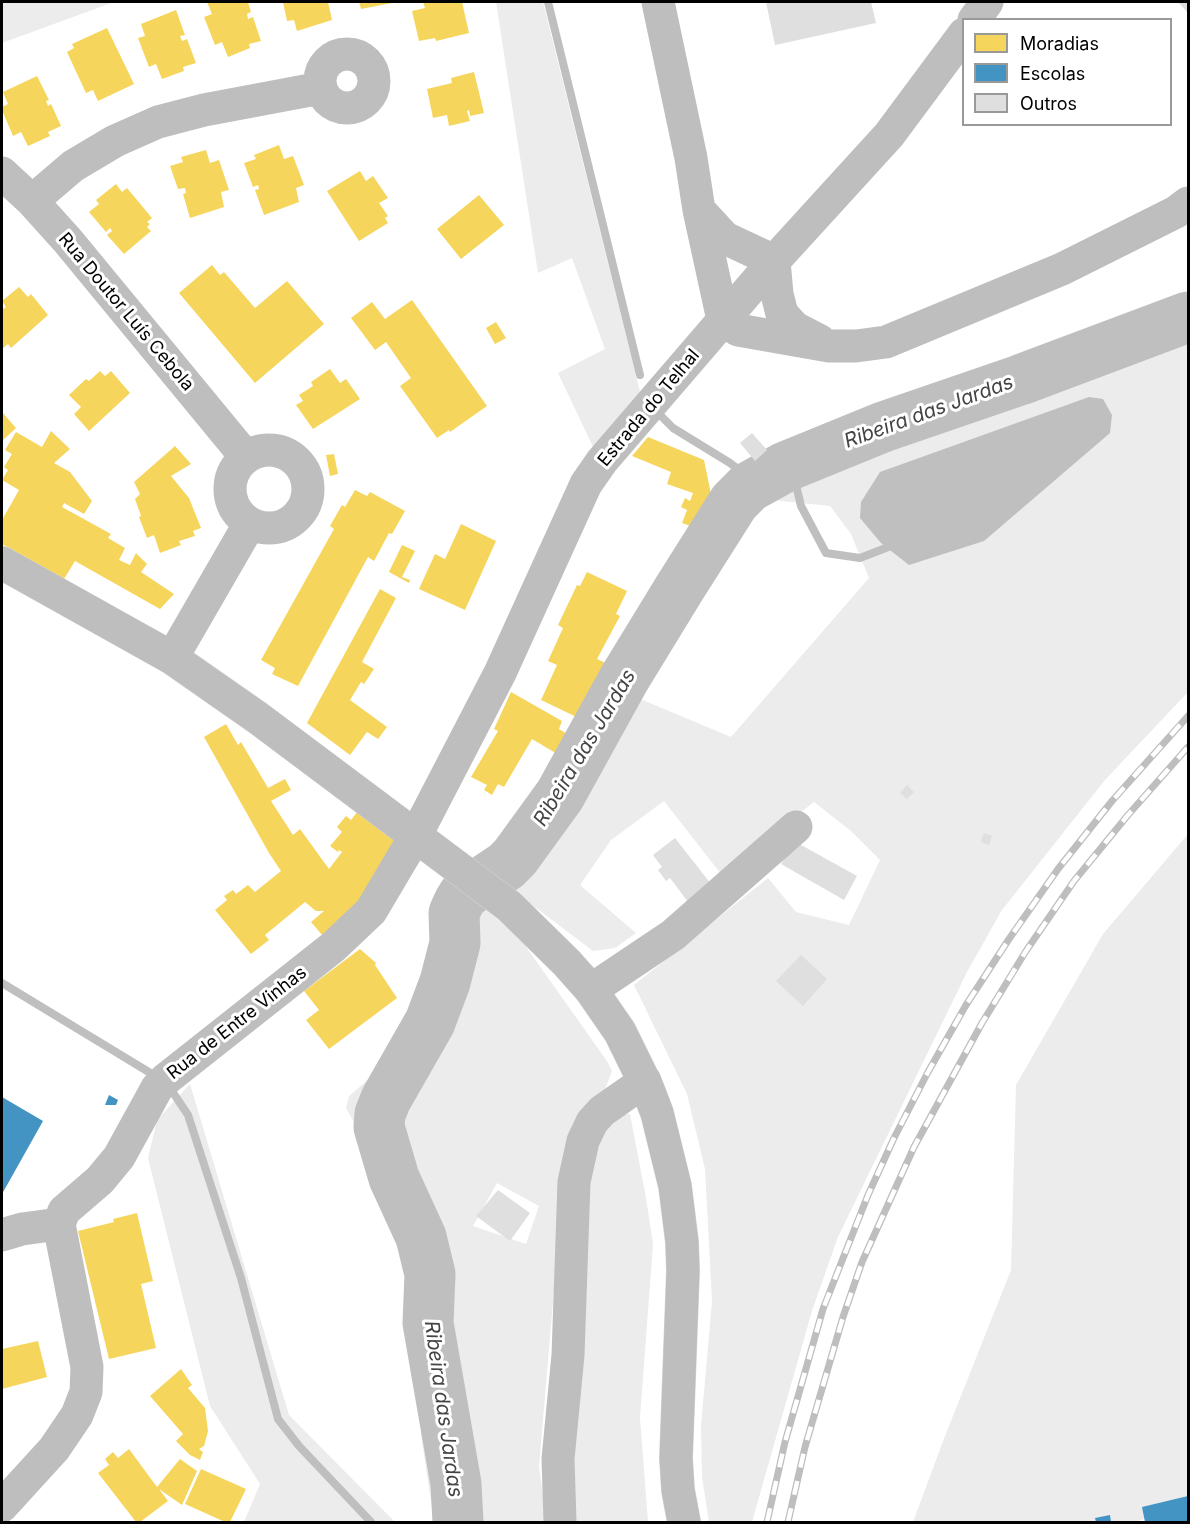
<!DOCTYPE html>
<meta charset="utf-8">
<style>
body{margin:0}
#map{position:relative;width:1190px;height:1524px;overflow:hidden;background:#fff;font-family:Inter,sans-serif}
canvas{display:block}
.frame{position:absolute;inset:0;border:3px solid #000;pointer-events:none}
.legend{position:absolute;left:962px;top:18px;width:210px;height:108px;box-sizing:border-box;background:#fff;border:2px solid #999;margin:0;padding:8px 10px;list-style:none;font-size:18px;color:#000}
.legend li{display:flex;align-items:center;gap:12px;height:30px}
.legend b{width:30px;border:2px solid #999}
</style>
<div id="map">
<canvas width="1190" height="1524"></canvas>
<div class="frame"></div>
<ul class="legend">
<li><b style="height:16px;background:#f6d55c"></b>Moradias</li>
<li><b style="height:16px;background:#4393c3"></b>Escolas</li>
<li><b style="height:16px;background:#dfdfdf"></b>Outros</li>
</ul>
</div>
<script>
const g = document.querySelector('canvas').getContext('2d');
g.lineJoin = 'round';
function fill(path, color) { g.fillStyle = color; g.fill(path, 'evenodd'); }
const poly = rows => new Path2D(rows.map(r => 'M' + r).join(''));
function stroke(path, color, width, dash) { g.strokeStyle = color; g.lineWidth = width; g.lineCap = dash ? 'butt' : 'round'; g.setLineDash(dash || []); g.stroke(path); }
function label(font, color, halo, rows, align = 'center') {
  g.font = font + ' Inter,sans-serif'; g.lineWidth = 6; g.setLineDash([]); g.textBaseline = 'middle'; g.strokeStyle = halo; g.fillStyle = color; for (const [text, x, y, turn = 0] of rows) {
    g.save(); g.translate(x, y); g.rotate((+turn || 0) * Math.PI / 180); g.textAlign = isNaN(turn) ? turn : align; if (halo) g.strokeText(text, 0, 0); g.fillText(text, 0, 0); g.restore();
  }
}
const green = poly([
 [2,2,114,2,2,43],
 [496,2,543,2,643,404,594,449,558,373,605,349,572,258,538,273],
 [1188,303,1188,692,1105,780,1002,910,967,972,838,1237,812,1311,752,1522,709,1522,702,1477,701,1426,712,1301,705,1169,687,1094,634,985,768,878,796,912,849,925,880,860,851,831,814,802,721,874,664,801,611,840,580,885,636,933,615,948,593,951,478,864,508,846,544,797,730,494,790,454],
 [762,499,830,506,851,534,869,578,731,737,638,698],
 [1188,834,1188,1507,1134,1522,913,1522,945,1436,1011,1270,1016,1085,1103,934],
 [445,878,500,918,524,944,607,1061,612,1071,561,1208,539,1467,547,1522,434,1522,421,1434,431,1404,420,1335,414,1276,381,1172,346,1108,349,1096,384,1066,418,1001],
 [497,1183,539,1206,526,1244,473,1226],
 [190,1084,289,1415,395,1522,244,1522,260,1484,210,1406,148,1158,157,1120],
 [630,1114,646,1198,653,1244,640,1418,648,1522,575,1522,569,1482,589,1168,599,1138,615,1115]
]);
const water = poly([
 [1089,397,1103,399,1112,415,1110,433,984,541,909,565,881,543,860,518,861,502,880,472]
]);
const homes = poly([
 [207,2,248,2,251,12,247,14,248,19,253,17,261,41,249,44,250,48,228,57,222,42,215,45,204,17,212,14],
 [283,2,328,2,332,20,297,31,294,20,287,21],
 [359,2,392,2,392,3,361,9],
 [423,2,462,2,469,33,436,41,435,38,419,41,412,11,425,8],
 [176,10,185,35,180,36,182,41,187,39,196,63,183,67,184,71,162,79,156,64,149,67,138,38,145,36,141,24],
 [107,28,134,84,98,101,93,90,86,93,67,52,74,48,72,44],
 [474,72,484,113,470,116,469,110,467,111,470,121,449,126,447,115,433,118,427,89,452,83,451,78],
 [37,76,49,100,46,101,48,106,51,104,61,126,48,132,50,136,28,146,21,132,13,136,2,110,2,107,8,104,3,92],
 [279,145,284,159,293,156,304,185,296,188,299,202,264,215,255,190,259,189,258,185,253,187,244,163,256,159,254,155],
 [206,150,210,163,219,160,229,190,221,192,224,207,190,218,183,194,186,193,185,188,178,189,170,166,183,162,181,157],
 [360,171,366,181,373,176,388,198,379,203,388,216,385,218,388,223,359,241,327,191],
 [116,184,122,192,127,188,152,218,147,222,150,224,147,227,151,231,124,254,107,235,112,231,110,228,106,232,89,212,99,204,96,200],
 [479,195,504,225,461,259,437,229],
 [212,265,220,275,224,272,255,308,287,281,324,324,255,383,179,293],
 [19,287,28,297,31,294,48,315,11,348,8,344,2,349,2,310,6,307,2,301],
 [412,300,487,406,450,432,449,430,437,438,400,386,411,378,386,342,375,350,351,318,372,302,385,319],
 [496,322,506,338,495,344,486,328],
 [330,369,340,383,346,379,360,399,313,429,296,405,303,401,299,395,313,386,311,382],
 [100,371,105,376,111,371,130,393,89,431,74,414,81,407,69,395,86,379,89,381],
 [2,412,16,428,2,441],
 [51,431,70,449,54,463,70,472,92,501,84,514,64,503,62,507,111,534,108,538,125,548,119,560,130,565,136,553,147,564,141,572,174,594,160,609,75,561,64,579,2,544,2,520,19,490,2,480,8,470,4,467,12,454,5,450,16,432,42,447],
 [648,437,704,460,714,509,707,532,682,523,687,510,681,507,685,498,690,501,693,493,667,484,671,472,632,456],
 [175,446,191,464,171,476,189,498,201,528,193,531,195,536,179,541,181,545,160,553,154,535,147,538,139,517,141,516,135,499,140,494,134,482],
 [334,454,338,474,330,476,326,455],
 [355,490,367,496,370,492,405,511,392,534,389,533,374,561,368,557,298,686,272,674,275,668,261,660,334,529,330,526,342,505,345,507],
 [461,524,496,541,465,610,419,589,435,554,445,559],
 [402,545,415,551,402,577,410,580,409,583,389,572],
 [587,572,627,591,616,614,620,616,597,659,621,670,611,691,599,685,590,703,598,707,589,723,541,700,557,665,548,661,563,628,558,625,577,585,580,586],
 [380,589,396,598,362,662,374,669,364,684,361,682,350,700,387,727,378,739,367,732,350,755,307,723],
 [511,692,562,721,559,729,569,735,572,729,584,736,569,761,532,739,504,787,498,784,492,795,484,790,487,785,471,777,498,731,494,729],
 [226,724,238,745,241,742,268,788,285,779,291,790,271,801,293,835,300,829,329,869,342,852,339,850,338,852,330,846,342,832,337,827,346,816,351,820,358,811,397,843,358,907,323,936,311,922,324,911,316,911,305,902,265,935,269,940,251,954,215,910,227,900,224,896,233,890,236,894,248,885,255,892,281,871,269,853,204,737],
 [360,949,376,963,375,965,397,998,329,1049,306,1020,319,1010,304,991],
 [137,1213,153,1281,141,1284,156,1348,109,1359,78,1231,114,1222,113,1219],
 [38,1341,47,1377,2,1389,2,1349],
 [181,1369,192,1385,188,1388,205,1408,208,1431,204,1446,199,1449,203,1452,200,1460,190,1455,176,1441,183,1434,150,1396],
 [129,1449,157,1487,180,1459,197,1471,182,1505,159,1489,168,1501,140,1522,136,1522,98,1473,109,1465,105,1459,113,1452,118,1458],
 [201,1469,246,1489,230,1522,225,1522,185,1504]
]);
const schools = poly([
 [109,1095,118,1100,116,1105,105,1105],
 [2,1097,43,1121,2,1194],
 [1188,1496,1188,1522,1145,1522,1142,1507],
 [1110,1515,1111,1522,1096,1522,1095,1518]
]);
const stream = poly([
 [548,2,640,375],
 [660,415,673,428,730,463,755,482],
 [791,464,801,506,826,553,860,558,896,544],
 [2,983,157,1077],
 [172,1091,188,1115,241,1278,278,1419,299,1446,371,1522]
]);
const river = poly([
 [458,1522,456,1484,428,1323,430,1274,421,1237,394,1178,379,1127,380,1114,386,1099,430,1022,445,982,455,943,454,913,459,902,464,894,506,866,515,857,560,795,624,679,679,589,734,502,749,487,785,467,883,427,1020,380,1188,317]
]);
const building = poly([
 [766,2,871,2,876,23,775,45],
 [1178,2,1188,2,1188,13],
 [752,433,767,450,755,461,740,443],
 [907,785,914,792,907,799,900,793],
 [984,833,992,836,989,845,981,842],
 [675,838,711,884,688,902,670,878,666,881,658,870,662,867,653,855],
 [794,841,857,876,844,900,781,864],
 [801,955,827,979,803,1006,776,981],
 [498,1190,530,1213,510,1241,476,1216]
]);
const minor = poly([
 [658,2,691,158,699,210,725,238,774,261],
 [974,20,987,2],
 '320 81a27 27 0 1 1 54 0a27 27 0 1 1-54 0Z',
 [2,173,32,201,68,241,246,457],
 [32,201,73,166,115,141,158,122,204,110,321,88],
 [699,210,723,320,738,330,829,346,856,346,886,342,1062,269,1176,212,1188,203],
 [774,261,777,294,782,314,795,328,820,341],
 '230 489a39 39 0 1 1 78 0a39 39 0 1 1-78 0Z',
 [172,658,250,523],
 [591,990,673,935,796,827],
 [2,1235,22,1229,59,1224],
 [2,1506,54,1449,77,1415,86,1392,87,1367,59,1224,64,1211,100,1180,119,1157,157,1088,166,1079,333,947,371,911,416,835,500,673,586,484,602,461,774,261,889,135,964,34],
 [560,1522,558,1459,568,1355,574,1182,583,1141,592,1122,602,1111,645,1081]
]);
const major = poly([
 [2,563,172,658,258,718,509,906,567,963,591,990,620,1032,647,1087,657,1113,675,1186,682,1242,683,1271,676,1458,678,1490,684,1522]
]);
const rail = poly([
 [767,1522,785,1442,823,1309,868,1195,894,1138,928,1072,966,1005,1009,939,1058,869,1112,801,1188,716],
 [788,1522,805,1447,843,1317,862,1262,914,1147,982,1023,1026,951,1074,881,1128,815,1188,747]
]);
const streetNames = [
 ["Rua Doutor Luís Cebola",126,312,50],
 ["Estrada do Telhal",649,408,-50],
 ["Rua de Entre Vinhas",237,1023,-38]
];
const waterNames = [
 ["Ribeira das Jardas",929,412,-20],
 ["Ribeira das Jardas",585,748,-59],
 ["Ribeira das Jardas",443,1409,82]
];
fill(green, '#ececec');
fill(water, '#bfbfbf');
fill(homes, '#f6d55c');
fill(schools, '#4393c3');
stroke(stream, '#bfbfbf', 8);
stroke(river, '#bfbfbf', 51);
fill(building, '#dfdfdf');
stroke(major, '#dbdbdb', 34);
stroke(minor, '#bebebe', 33);
stroke(major, '#bebebe', 33);
stroke(rail, '#bebebe', 7);
stroke(rail, '#fff', 4.5, [14]);
label('18px', '#000', '#fff', streetNames);
label('italic 20px', '#444', '#fff', waterNames);
</script>
